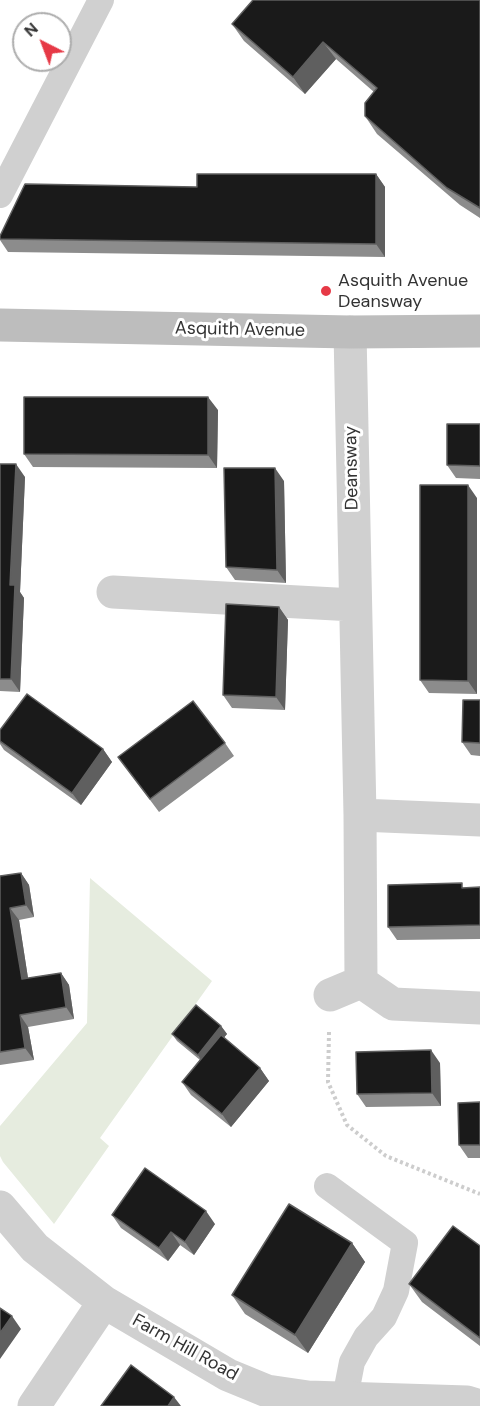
<!DOCTYPE html>
<style>
body{margin:0}
#map{position:relative;width:480px;height:1406px;overflow:hidden;background:#fff;font-family:"DM Sans",sans-serif}
canvas{display:block}
.north{position:absolute;left:12px;top:12px;width:60px;height:60px;box-sizing:border-box;background:#fff;border:2px solid #adadad;border-radius:50%;rotate:318deg;font-size:16px;font-weight:700;line-height:24px;text-align:center;color:#333}
.north::after{content:'';display:block;margin:auto;width:21px;height:27px;background:#e63946;clip-path:polygon(50% 0,100% 100%,50% 72%,0 100%)}
</style>
<div id="map">
<canvas width="480" height="1406"></canvas>
<div class="north">N</div>
</div>
<script>
const g = document.querySelector('canvas').getContext('2d');
g.lineJoin = 'round';
function fill(path, color) { g.fillStyle = color; g.fill(path, 'evenodd'); }
const poly = rows => new Path2D(rows.map(r => 'M' + r).join(''));
function stroke(path, color, width, dash) { g.strokeStyle = color; g.lineWidth = width; g.lineCap = dash ? 'butt' : 'round'; g.setLineDash(dash || []); g.stroke(path); }
function label(font, color, halo, rows, align = 'center') {
  g.font = font + ' "DM Sans",sans-serif'; g.lineWidth = 6; g.setLineDash([]); g.textBaseline = 'middle'; g.strokeStyle = halo; g.fillStyle = color; for (const [text, x, y, turn = 0] of rows) {
    g.save(); g.translate(x, y); g.rotate((+turn || 0) * Math.PI / 180); g.textAlign = isNaN(turn) ? turn : align; if (halo) g.strokeText(text, 0, 0); g.fillText(text, 0, 0); g.restore();
  }
}
const green = poly([
 [90,878,212,981,100,1138,109,1146,54,1224,3,1162,0,1156,0,1126,87,1023]
]);
const path = poly([
 [329,1032,328,1082,347,1125,386,1156,480,1194]
]);
const service = poly([
 [0,195,101,0],
 [327,1186,405,1243,396,1291,384,1317,366,1337,352,1362,345,1398]
]);
const minor = poly([
 [350,332,360,815,480,820],
 [113,592,354,605],
 [360,815,361,982,393,1004,480,1008],
 [330,995,361,982],
 [0,1207,35,1248,104,1302,228,1375,267,1391,308,1397,467,1402,480,1406],
 [34,1406,104,1302]
]);
const secondary = poly([
 [0,325,350,332,480,331]
]);
const wall = poly([
 [480,0,480,218,460,205,377,134,365,116,374,92,336,59,305,94,244,41,232,24],
 [376,174,385,187,385,257,8,252,0,240,0,236],
 [218,410,217,468,33,467,24,454],
 [480,424,480,479,456,478,447,465],
 [0,464,25,477,20,592,24,598,20,692,0,691],
 [284,481,286,583,235,580,226,567],
 [477,498,477,694,429,693,420,680],
 [279,607,288,620,285,710,232,708,223,695],
 [480,700,480,756,471,755,462,742],
 [0,730,103,749,112,762,81,805,4,750,0,744],
 [225,743,234,756,159,812,118,757],
 [21,873,29,885,34,917,19,920,28,978,61,973,69,985,74,1019,28,1027,34,1060,0,1065,0,876],
 [480,887,480,939,397,940,388,927,466,888],
 [221,1026,227,1034,223,1038,260,1068,269,1081,231,1127,191,1095,182,1082,200,1060,177,1041,172,1034],
 [440,1063,441,1106,366,1107,357,1094],
 [480,1102,480,1158,468,1158,459,1145],
 [112,1215,215,1224,194,1255,180,1245,168,1261,121,1228],
 [352,1243,365,1262,308,1353,245,1314,232,1295],
 [480,1246,480,1346,422,1302,409,1284]
]);
const shadedWall = poly([
 [323,42,336,59,305,94,293,77],
 [376,174,385,187,385,257,376,244],
 [208,397,218,410,217,468,208,455],
 [16,464,25,477,20,592,24,598,20,692,11,679,10,585],
 [275,468,284,481,286,583,277,570],
 [468,485,477,498,477,694,468,681],
 [279,607,288,620,285,710,276,697],
 [103,749,112,762,81,805,72,793],
 [21,873,29,885,34,917,26,905],
 [10,908,19,920,30,991,22,979],
 [61,973,69,985,74,1019,66,1007],
 [20,1015,28,1027,34,1060,25,1048],
 [221,1026,227,1034,203,1063,198,1055],
 [431,1050,440,1063,441,1106,432,1093],
 [260,1068,269,1081,231,1127,222,1114],
 [206,1211,215,1224,194,1255,185,1242],
 [171,1232,180,1245,168,1261,159,1248],
 [352,1243,365,1262,308,1353,295,1335],
 [12,1316,21,1329,0,1359,0,1333],
 [174,1397,181,1406,168,1406]
]);
const building = poly([
 [253,0,480,0,480,208,447,188,365,116,365,103,377,88,323,42,293,77,232,24,253,0],
 [197,174,376,174,376,244,0,239,0,236,25,184,197,187,197,174],
 [24,397,208,397,208,455,24,454,24,397],
 [447,424,480,424,480,466,447,465,447,424],
 [0,464,16,464,10,585,15,585,11,679,0,679,0,464],
 [224,468,275,468,277,570,226,567,224,468],
 [420,485,468,485,468,681,420,680,420,485],
 [226,604,279,607,276,697,223,695,226,604],
 [27,694,103,749,72,793,0,741,0,730,27,694],
 [463,700,480,700,480,743,462,742,463,700],
 [193,701,225,743,150,799,118,757,193,701],
 [21,873,26,905,10,908,22,979,61,973,66,1007,20,1015,25,1048,0,1052,0,876,21,873],
 [462,883,462,888,480,887,480,925,388,927,388,885,462,883],
 [196,1005,221,1026,198,1055,172,1034,196,1005],
 [221,1035,260,1068,222,1114,182,1082,221,1035],
 [431,1050,432,1093,357,1094,356,1052,431,1050],
 [480,1102,480,1145,459,1145,458,1103,480,1102],
 [145,1168,206,1211,185,1242,171,1232,159,1248,112,1215,145,1168],
 [289,1204,352,1243,295,1335,232,1295,289,1204],
 [453,1226,480,1246,480,1338,409,1284,453,1226],
 [0,1308,12,1316,0,1333,0,1308],
 [131,1365,174,1397,168,1406,101,1406,131,1365]
]);
const markers = [
 [326,291,6,"#e63946"]
];
const poiNames = [
 ["Asquith Avenue",338,281],
 ["Deansway",338,302]
];
const streetNames = [
 ["Asquith Avenue",240,330,1],
 ["Deansway",352,468,-91],
 ["Farm Hill Road",185,1348,29]
];
fill(green, '#e6ecdf');
stroke(path, '#cdcdcd', 4, [3, 3]);
stroke(service, '#d0d0d0', 26);
stroke(minor, '#d0d0d0', 33);
stroke(secondary, '#bdbdbd', 33);
fill(wall, '#8c8c8c');
fill(shadedWall, '#5f5f5f');
fill(building, '#1a1a1a');
stroke(building, '#5f5f5f', 1.5);
for (const [x, y, r, color] of markers) { const dot = new Path2D(); dot.arc(x, y, r, 0, 2 * Math.PI); g.fillStyle = color; g.fill(dot); stroke(dot, '#fff', 2); }
label('18px', '#333', '#fff', poiNames, 'left');
label('18px', '#333', '#fff', streetNames);
</script>
